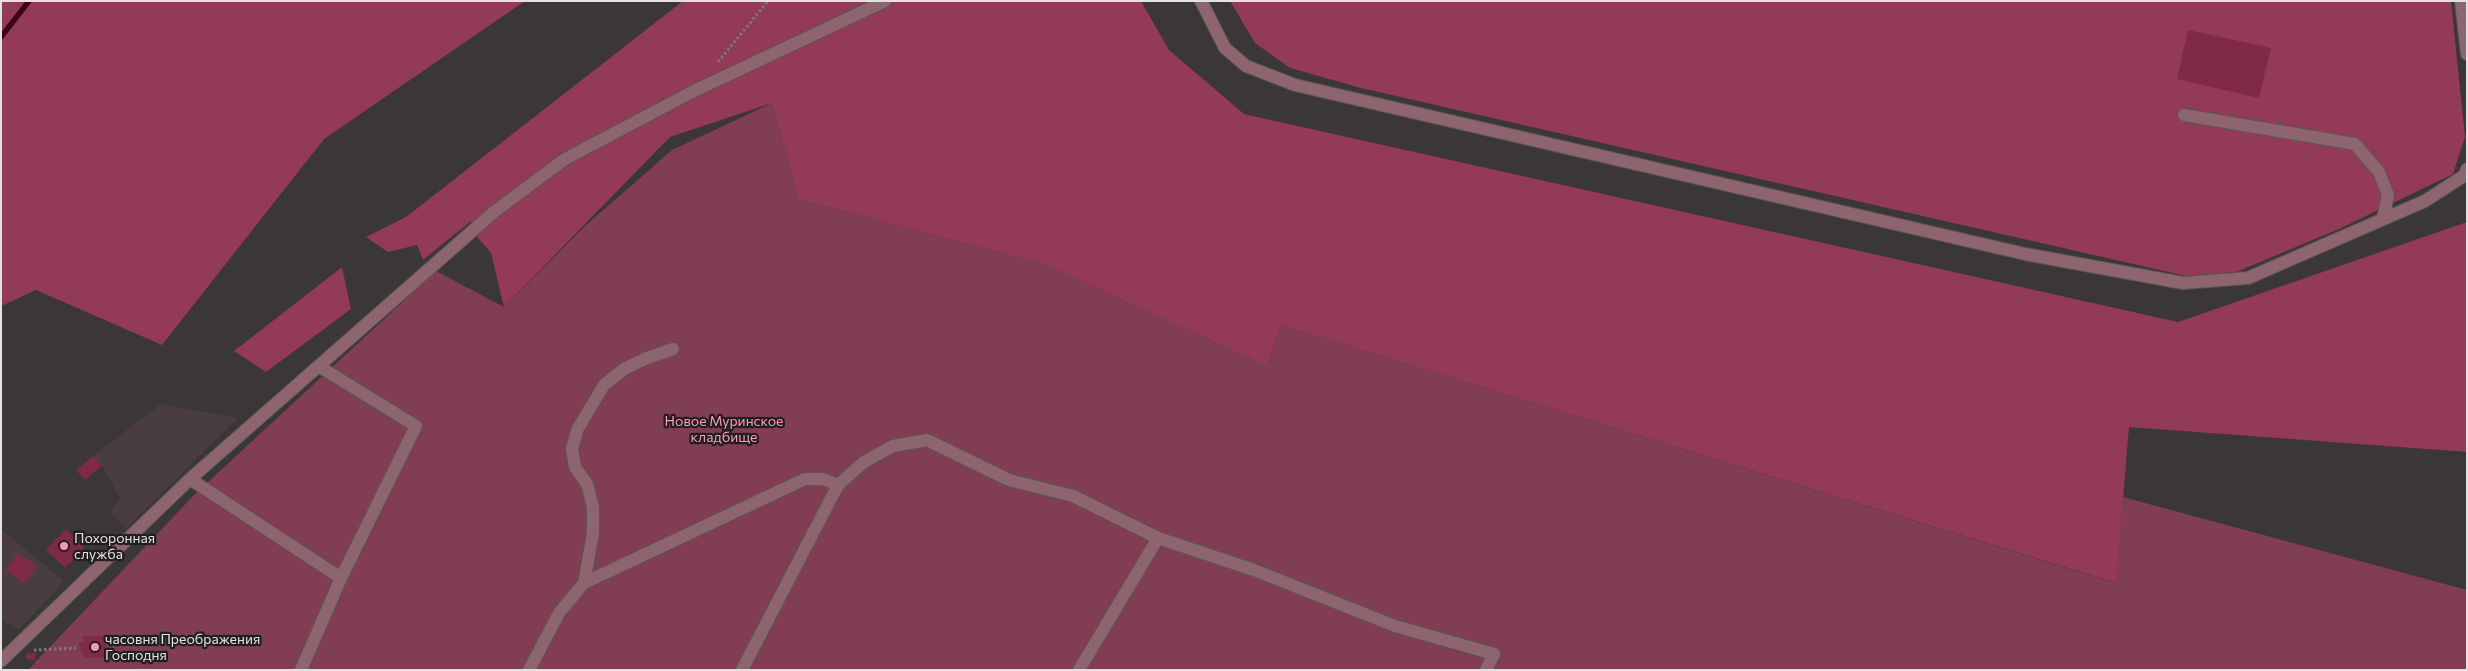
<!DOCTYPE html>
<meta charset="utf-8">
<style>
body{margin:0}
#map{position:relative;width:2468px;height:671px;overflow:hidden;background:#3b3637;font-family:Commissioner,sans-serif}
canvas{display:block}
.frame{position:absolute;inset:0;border:2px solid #e4e1e2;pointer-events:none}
</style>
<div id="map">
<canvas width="2468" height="671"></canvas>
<div class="frame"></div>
</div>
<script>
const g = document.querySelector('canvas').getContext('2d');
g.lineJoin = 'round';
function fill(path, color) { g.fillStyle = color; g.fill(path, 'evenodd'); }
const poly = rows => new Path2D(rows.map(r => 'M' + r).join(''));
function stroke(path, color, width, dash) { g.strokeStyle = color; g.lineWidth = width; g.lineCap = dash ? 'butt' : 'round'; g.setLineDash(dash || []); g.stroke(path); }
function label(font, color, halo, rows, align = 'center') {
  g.font = font + ' Commissioner,sans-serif'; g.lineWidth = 4.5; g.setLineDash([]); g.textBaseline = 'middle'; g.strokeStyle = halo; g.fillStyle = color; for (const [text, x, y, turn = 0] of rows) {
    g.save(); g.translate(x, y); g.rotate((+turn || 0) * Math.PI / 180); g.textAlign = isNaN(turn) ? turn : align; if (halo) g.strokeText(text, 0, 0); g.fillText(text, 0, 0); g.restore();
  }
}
const built = poly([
 [161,404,238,418,126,528,110,512,120,498,102,466,93,456],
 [2,530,64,581,19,630,1,619]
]);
const green = poly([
 [772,103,798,199,1043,264,1267,366,1281,325,2115,583,2123,497,2467,590,2467,670,28,670,195,494,436,271,504,307,585,226,672,150]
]);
const forest = poly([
 [1,1,525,1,324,139,162,345,36,290,1,306],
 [683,1,1141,1,1169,50,1244,114,2178,322,2467,222,2467,452,2129,427,2116,583,1281,325,1267,366,1043,264,798,199,772,103,670,137,504,307,491,253,472,231,471,221,423,260,417,245,388,252,366,237,406,217],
 [1230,1,2451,1,2465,137,2453,174,2339,229,2236,272,2186,276,1361,88,1290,68,1255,43],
 [342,267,351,309,266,372,234,351]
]);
const stream = poly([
 [1,37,29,1]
]);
const building = poly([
 [2188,30,2271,48,2259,98,2177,79],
 [93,456,102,466,85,480,76,470],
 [66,529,85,547,65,568,46,550],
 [17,553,37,566,25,583,6,571],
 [83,636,105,636,106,657,83,658,83,652,80,652,79,642,83,642],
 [27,653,36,653,35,660,26,659]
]);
const path = poly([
 [718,62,768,1],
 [34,650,76,648]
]);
const minor = poly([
 [1201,1,1225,48,1246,66,1295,85,2025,254,2183,283,2248,278,2425,201,2465,175,2467,169],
 [2461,1,2467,54],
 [2184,115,2355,144,2379,172,2388,195,2383,219],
 [190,479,341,578],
 [584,583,593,533,593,507,587,484,575,467,572,449,577,430,604,385,624,369,647,358,673,349],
 [1,661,190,479,494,212,565,159,694,91,885,1],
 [301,670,341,578,416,426,320,367],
 [529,670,559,613,584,583,805,479,823,479,838,485],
 [742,670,838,485,864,462,893,446,927,440,1009,480,1073,496,1158,538,1254,570,1395,626,1494,654,1486,670],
 [1079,670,1158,538]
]);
const markers = [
 [64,546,5,"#f19ab2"],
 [95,647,5,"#f19ab2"]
];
const parkNames = [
 ["Новое Муринское",724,421],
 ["кладбище",724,437]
];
const poiNames = [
 ["Похоронная",74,538],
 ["служба",74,554],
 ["часовня Преображения",105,639],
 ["Господня",105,655]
];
fill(built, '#493d40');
fill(green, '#813d53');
fill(forest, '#933a58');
stroke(stream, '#40001c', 5.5);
fill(building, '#802948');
stroke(minor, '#595556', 14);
stroke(path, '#7b7778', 3, [2.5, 2.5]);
stroke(minor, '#8e646f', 12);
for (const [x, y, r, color] of markers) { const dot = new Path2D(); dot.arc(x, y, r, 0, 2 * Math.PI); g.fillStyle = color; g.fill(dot); stroke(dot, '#201e1e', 2); }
label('14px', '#ff9cb9', '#201e1e', parkNames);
label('14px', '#e4e1e2', '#201e1e', poiNames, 'left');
</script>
